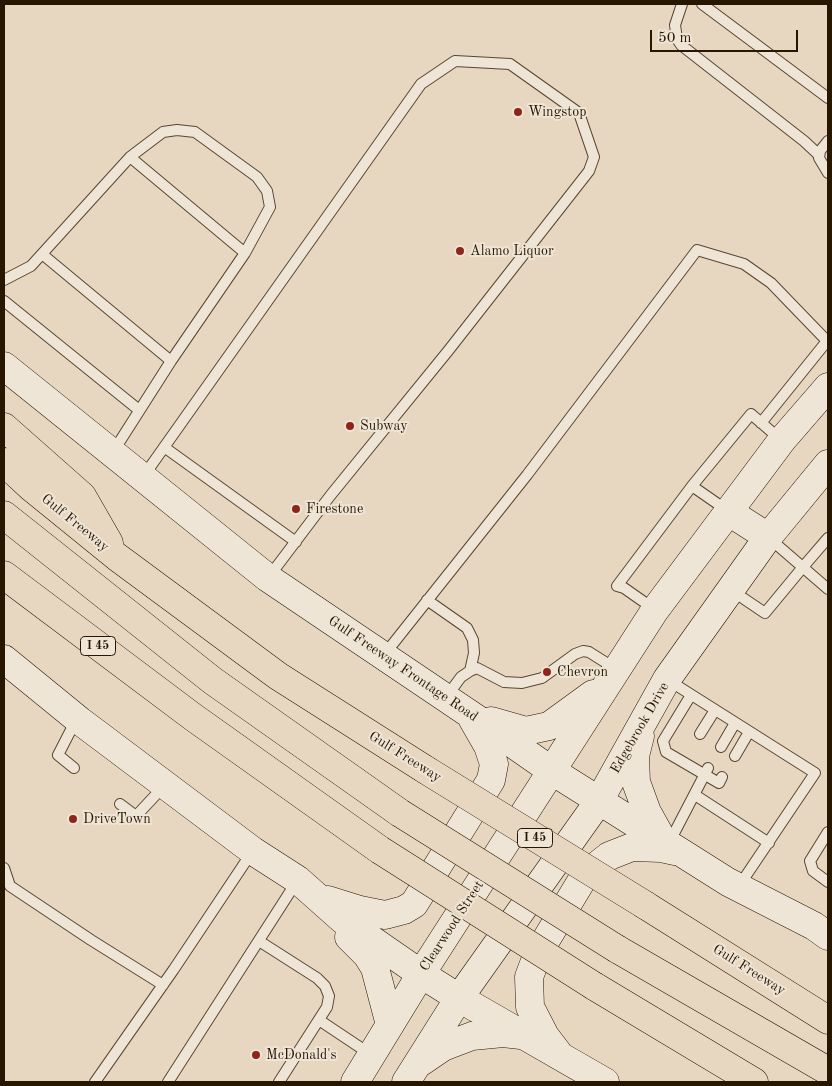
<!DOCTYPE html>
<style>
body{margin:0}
#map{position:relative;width:832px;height:1086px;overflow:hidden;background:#e7d7c0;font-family:"Old Standard TT",serif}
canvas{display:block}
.frame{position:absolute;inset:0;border:5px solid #271701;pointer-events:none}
.scale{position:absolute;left:650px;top:30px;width:148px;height:22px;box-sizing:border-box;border:2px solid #271701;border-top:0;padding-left:6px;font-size:15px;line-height:18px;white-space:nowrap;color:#271701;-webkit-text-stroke:4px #efe5d6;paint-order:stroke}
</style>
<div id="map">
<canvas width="832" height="1086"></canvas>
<div class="frame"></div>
<div class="scale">50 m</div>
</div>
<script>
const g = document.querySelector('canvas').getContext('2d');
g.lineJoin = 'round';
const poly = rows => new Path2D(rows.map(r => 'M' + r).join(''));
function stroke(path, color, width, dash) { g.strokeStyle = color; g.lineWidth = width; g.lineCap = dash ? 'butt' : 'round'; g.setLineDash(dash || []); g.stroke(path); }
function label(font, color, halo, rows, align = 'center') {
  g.font = font + ' "Old Standard TT",serif'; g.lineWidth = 4; g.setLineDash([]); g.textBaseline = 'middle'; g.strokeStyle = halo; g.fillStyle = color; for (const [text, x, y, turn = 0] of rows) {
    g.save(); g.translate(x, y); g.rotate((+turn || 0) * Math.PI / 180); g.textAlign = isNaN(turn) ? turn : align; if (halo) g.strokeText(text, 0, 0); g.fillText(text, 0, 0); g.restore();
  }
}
const lane = poly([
 [682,4,675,25,677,39,681,45,804,141,819,155],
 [702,4,828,98],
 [828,141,820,151,819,158,828,173],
 [130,157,163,132,177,130,195,132,257,177,267,191,270,207,245,253],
 [42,254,171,361],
 [4,280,31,266,130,157,245,253,171,361,113,452],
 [4,301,139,410],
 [761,423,827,341],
 [164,447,296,542],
 [143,477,421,84,455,61,510,64,579,113,594,157,589,171,448,351,330,496,268,578],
 [692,486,728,511],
 [769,538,828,589],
 [731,590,765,613,803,567,828,538],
 [427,600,467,628,473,640,474,653,470,671],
 [654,609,624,588,617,586,692,486,751,414,780,439],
 [384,655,527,475,697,250,744,264,771,283,828,342],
 [668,680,815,773,739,886],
 [691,695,663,741,666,752,719,783,722,777],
 [447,696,461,677,470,671,477,668,504,682,522,683,542,678,575,654,583,651,589,652,616,669],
 [700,734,715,710],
 [721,747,735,723],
 [735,756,749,732],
 [74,768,58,755,76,720],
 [695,795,769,843],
 [120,804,136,816,164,786],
 [828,832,810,861,813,871,828,882],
 [669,843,708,768],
 [4,868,10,886,91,940,163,985],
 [259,941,317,978,325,986,329,996,327,1007,279,1082],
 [319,1020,370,1054],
 [95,1082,174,969,252,852],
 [168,1082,297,881]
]);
const secondary = poly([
 [4,366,268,578,483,723,552,771,728,882,814,926,828,936],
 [729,512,768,537],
 [4,659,80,721,253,851,298,880,343,920,421,974,459,998,605,1082],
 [491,721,526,731,549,726,593,694],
 [640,736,635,756,636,782,647,812,662,839],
 [328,900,360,910,385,915,404,910,414,904,491,780,494,764,488,746,473,720],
 [349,937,367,955,375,968,390,1025],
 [558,1053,545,1036,530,1007,529,977,538,953,585,875,609,856,632,847,661,848,675,851],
 [421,1062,443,1047,472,1036,503,1033,521,1035],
 [355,1082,421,974,655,610,782,440,828,387],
 [406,1082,459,998,599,801,667,679,768,537,828,464]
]);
const highway = poly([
 [4,427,82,496,109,543],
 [4,462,32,488,117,557,278,676,426,770],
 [4,515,213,681,400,813],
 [4,575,193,717,380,850],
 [645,905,828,1020],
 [617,949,828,1071],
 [594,986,754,1082]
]);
const highwayBridge = poly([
 [426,770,645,905],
 [400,813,617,949],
 [380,850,594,986]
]);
const markers = [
 [518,112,5,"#8f2418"],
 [460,251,5,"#8f2418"],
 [350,426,5,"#8f2418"],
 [296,509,5,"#8f2418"],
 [547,672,5,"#8f2418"],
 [73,819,5,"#8f2418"],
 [256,1055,5,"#8f2418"]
];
const shields = [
 [98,646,35],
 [535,838,35]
];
const shieldNames = [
 ["I 45",98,646],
 ["I 45",535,838]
];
const poiNames = [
 ["Wingstop",528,112],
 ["Alamo Liquor",470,251],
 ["Subway",360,426],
 ["Firestone",306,509],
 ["Chevron",557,672],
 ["DriveTown",83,819],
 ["McDonald's",266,1055]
];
const streetNames = [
 ["Gulf Freeway",75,523,39],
 ["Gulf Freeway Frontage Road",403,669,34],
 ["Edgebrook Drive",640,728,-60],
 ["Gulf Freeway",405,757,32],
 ["Clearwood Street",452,926,-57],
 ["Gulf Freeway",749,970,32]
];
stroke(lane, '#574731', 12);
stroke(secondary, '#271701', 29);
stroke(highway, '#271701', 29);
stroke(lane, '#efe5d6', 10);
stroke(secondary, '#efe5d6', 28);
stroke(highway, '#e7d7c0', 28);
stroke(highwayBridge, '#271701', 29, []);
stroke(highwayBridge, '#e7d7c0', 28);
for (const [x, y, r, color] of markers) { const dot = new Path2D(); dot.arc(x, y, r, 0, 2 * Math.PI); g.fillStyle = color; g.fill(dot); stroke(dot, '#efe5d6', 2); }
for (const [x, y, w] of shields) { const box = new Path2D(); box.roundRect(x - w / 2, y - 9.5, w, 19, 4); g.fillStyle = '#efe5d6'; g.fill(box); stroke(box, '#271701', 1); }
label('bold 12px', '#271701', null, shieldNames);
label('14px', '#271701', '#efe5d6', poiNames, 'left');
label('14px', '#271701', '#efe5d6', streetNames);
</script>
